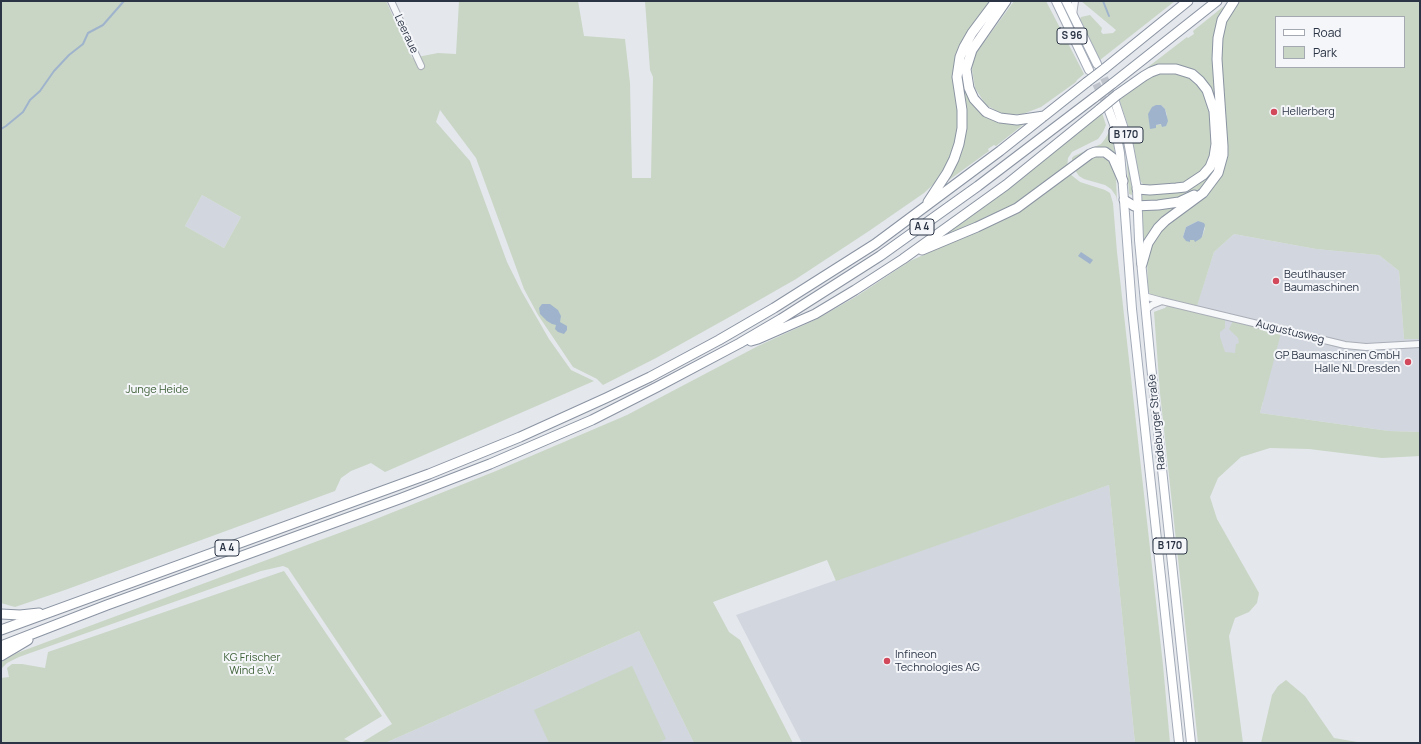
<!DOCTYPE html>
<meta charset="utf-8">
<style>
body{margin:0}
#map{position:relative;width:1421px;height:744px;overflow:hidden;background:#e4e7ec;font-family:Manrope,sans-serif}
canvas{display:block}
.frame{position:absolute;inset:0;border:2px solid #2b3445;pointer-events:none}
.legend{position:absolute;left:1275px;top:16px;width:130px;height:52px;box-sizing:border-box;background:#f4f6f9;border:1px solid #a4a8b1;margin:0;padding:5px 7px;list-style:none;font-size:12px;color:#2b3445}
.legend li{display:flex;align-items:center;gap:8px;height:20px}
.legend b{width:20px;border:1px solid #a4a8b1}
</style>
<div id="map">
<canvas width="1421" height="744"></canvas>
<div class="frame"></div>
<ul class="legend">
<li><b style="height:5px;background:#fff"></b>Road</li>
<li><b style="height:11px;background:#c9d6c5"></b>Park</li>
</ul>
</div>
<script>
const g = document.querySelector('canvas').getContext('2d');
g.lineJoin = 'round';
function fill(path, color) { g.fillStyle = color; g.fill(path, 'evenodd'); }
const poly = rows => new Path2D(rows.map(r => 'M' + r).join(''));
function stroke(path, color, width, dash) { g.strokeStyle = color; g.lineWidth = width; g.lineCap = dash ? 'butt' : 'round'; g.setLineDash(dash || []); g.stroke(path); }
function label(font, color, halo, rows, align = 'center') {
  g.font = font + ' Manrope,sans-serif'; g.lineWidth = 4; g.setLineDash([]); g.textBaseline = 'middle'; g.strokeStyle = halo; g.fillStyle = color; for (const [text, x, y, turn = 0] of rows) {
    g.save(); g.translate(x, y); g.rotate((+turn || 0) * Math.PI / 180); g.textAlign = isNaN(turn) ? turn : align; if (halo) g.strokeText(text, 0, 0); g.fillText(text, 0, 0); g.restore();
  }
}
const built = poly([
 [202,195,241,217,224,248,185,226],
 [1234,234,1316,249,1379,255,1399,271,1404,339,1420,339,1420,432,1389,431,1260,413,1263,402,1154,312,1165,308,1168,305,1195,311,1214,252],
 [1109,485,1135,743,802,743,736,615],
 [639,631,694,743,385,743]
]);
const green = poly([
 [1,1,386,1,412,58,438,53,456,54,459,1,578,1,584,36,625,39,630,83,632,178,651,178,653,77,650,70,645,1,992,1,963,41,958,112,958,132,950,161,937,181,924,193,869,231,796,279,733,315,656,358,603,385,597,379,573,367,538,315,524,289,476,158,440,110,436,122,470,161,507,262,522,292,549,339,571,370,594,381,385,472,371,463,351,471,341,478,335,491,65,590,15,607,1,603],
 [202,195,241,217,224,248,185,226],
 [1014,1,1046,1,1084,74,1077,80,1076,82,1041,107,1023,114,1010,115,1000,113,986,105,975,88,972,70,974,56,979,49],
 [1081,1,1175,1,1100,60,1080,19,1081,17,1090,15,1102,28,1101,32,1103,34,1113,33,1116,30],
 [1239,1,1420,1,1420,339,1404,339,1399,271,1379,255,1316,249,1234,234,1214,252,1197,306,1154,297,1150,294,1148,290,1147,259,1148,250,1161,228,1207,194,1221,176,1227,149,1220,54,1224,26,1230,12],
 [1276,17,1404,17,1404,67,1276,67],
 [1198,221,1205,228,1202,237,1190,240,1183,237,1186,227],
 [1224,6,1219,16,1213,43,1213,55,1218,113,1192,71,1139,74,1187,37,1188,38,1194,34,1193,31],
 [1167,71,1185,75,1195,81,1201,87,1210,104,1214,142,1211,157,1201,174,1186,183,1146,187,1141,182,1139,178,1133,140,1119,99,1151,75],
 [1161,105,1165,109,1167,115,1162,124,1156,125],
 [961,72,984,115,992,119,1003,124,1024,124,996,146,994,145,988,149,989,151,949,180,948,179,960,156,966,130],
 [1102,113,1106,125,1103,132,1098,139,1072,152,1068,158,1067,168,1019,203,946,236,945,235,1000,195],
 [1110,125,1116,157,1107,151,1072,165,1072,158,1074,156,1101,144,1105,139,1109,132],
 [1126,151,1132,180,1132,195,1129,194],
 [1095,157,1101,157,1107,159,1112,163,1116,179,1117,201,1116,196,1111,189,1105,185,1084,179,1079,176,1075,170],
 [1216,158,1216,168,1210,179,1204,186,1195,193,1186,197,1141,203,1140,193,1193,187,1207,176],
 [1070,174,1080,182,1105,190,1110,193,1113,203,1117,252,1163,665,1170,743,1135,743,1109,485,836,581,827,560,713,602,729,632,740,640,793,743,694,743,639,631,385,743,361,743,392,724,288,568,283,566,261,571,19,657,7,663,1,669,1,662,17,653,366,523,496,471,627,415,758,346,817,319,857,296,910,261,1018,212],
 [1180,204,1143,250,1141,210],
 [1168,305,1225,319,1225,328,1220,332,1220,337,1225,352,1235,353,1236,344,1239,343,1238,338,1229,329,1233,321,1281,333,1260,413,1389,431,1420,432,1420,456,1382,458,1309,449,1270,448,1241,457,1218,478,1210,497,1217,519,1259,593,1257,603,1249,612,1235,618,1229,636,1243,743,1198,743,1160,393,1154,312,1165,308],
 [284,571,382,716,344,739,353,743,1,743,1,678,9,677,7,668,12,664,22,664,45,668,48,652],
 [632,666,666,739,657,743,549,743,534,710],
 [1286,680,1305,696,1334,738,1363,743,1261,743,1272,695,1278,686]
]);
const water = poly([
 [1156,105,1161,105,1165,109,1168,121,1166,126,1162,127,1161,124,1156,125,1156,128,1150,129,1148,114,1152,107],
 [1198,221,1204,223,1205,225,1202,237,1200,239,1195,242,1194,240,1190,240,1190,242,1186,241,1183,237,1186,227],
 [1081,252,1093,260,1090,264,1078,256],
 [542,304,550,304,558,310,561,316,560,322,567,326,567,330,564,334,558,332,555,329,556,325,552,324,547,321,540,314,539,308]
]);
const stream = poly([
 [1103,1,1109,16],
 [1,129,6,126,23,112,30,100,40,91,54,71,69,55,83,44,88,33,103,25,124,1]
]);
const majorTunnel = poly([
 [1099,67,1115,102],
 [1091,73,1108,108]
]);
const minor = poly([
 [391,1,421,66],
 [1073,15,1075,1],
 [1144,296,1162,301,1345,345,1366,347,1420,344],
 [1146,310,1152,305,1162,301]
]);
const major = poly([
 [1056,1,1089,70],
 [1066,1,1097,64],
 [1115,102,1128,141,1137,189,1139,240,1151,365,1191,743],
 [1108,108,1115,127,1120,153,1123,187,1132,309,1179,743]
]);
const highway = poly([
 [1006,1,972,50,966,69,969,88,974,99,986,112,1000,118,1017,120,1044,116],
 [1104,69,1188,1],
 [1112,84,1217,1],
 [1117,95,1144,76,1151,72,1159,69,1176,69,1192,74,1200,81,1207,90,1214,111,1216,144,1214,157,1210,167,1203,175,1185,187,1176,188,1150,190,1137,189],
 [1124,200,1134,206,1158,205,1179,202,1194,195],
 [928,202,947,173,954,159,959,144,962,128,962,110,957,77,960,57,964,47,972,33,996,1],
 [922,250,977,227,1017,208,1090,154,1095,152,1105,152,1113,158,1123,181],
 [1142,264,1148,243,1158,228,1165,221,1203,193,1218,173,1223,155,1223,146,1217,59,1218,38,1222,20,1234,1],
 [751,341,758,339,815,314,855,290,903,259,1006,185,1100,109],
 [1,614,20,615,39,613],
 [1,630,429,474,520,437,606,398,650,377,719,340,774,308,875,244,1000,151,1087,82],
 [1,646,107,605,402,498,490,464,592,420,657,387,740,343,781,319,880,256,978,186,1095,97],
 [1,656,28,640]
]);
const highwayBridge = poly([
 [1087,82,1104,69],
 [1095,97,1112,84],
 [1100,109,1117,95]
]);
const markers = [
 [1274,112,4,"#d1495b"],
 [1276,281,4,"#d1495b"],
 [1408,362,4,"#d1495b"],
 [887,661,4,"#d1495b"]
];
const shields = [
 [1072,36,30],
 [1126,135,34],
 [922,227,24],
 [1170,546,34],
 [227,548,24]
];
const shieldNames = [
 ["S 96",1072,36],
 ["B 170",1126,135],
 ["A 4",922,227],
 ["B 170",1170,546],
 ["A 4",227,548]
];
const streetNames = [
 ["Leeraue",406,34,65],
 ["Augustusweg",1290,332,14],
 ["Radeburger Straße",1157,422,-96]
];
const poiNames = [
 ["Hellerberg",1282,112],
 ["Beutlhauser",1284,275],
 ["Baumaschinen",1284,288],
 ["GP Baumaschinen GmbH",1400,356,"right"],
 ["Halle NL Dresden",1400,369,"right"],
 ["Infineon",895,655],
 ["Technologies AG",895,668]
];
const parkNames = [
 ["Junge Heide",157,390],
 ["KG Frischer",252,658],
 ["Wind e.V.",252,671]
];
fill(built, '#d2d6de');
fill(green, '#c9d6c5');
fill(water, '#9fb4cc');
stroke(stream, '#9fb4cc', 2);
stroke(majorTunnel, '#bfc3cb', 8, [8, 4]);
stroke(minor, '#a9aeb7', 8);
stroke(major, '#a3abb8', 10);
stroke(highway, '#8b94a3', 11);
stroke(minor, '#f7f8fa', 6);
stroke(major, '#fff', 8);
stroke(highway, '#fff', 9);
stroke(highwayBridge, '#8b94a3', 11, []);
stroke(highwayBridge, '#fff', 9);
for (const [x, y, r, color] of markers) { const dot = new Path2D(); dot.arc(x, y, r, 0, 2 * Math.PI); g.fillStyle = color; g.fill(dot); stroke(dot, '#f4f6f9', 1.5); }
for (const [x, y, w] of shields) { const box = new Path2D(); box.roundRect(x - w / 2, y - 8, w, 16, 3); g.fillStyle = '#f4f6f9'; g.fill(box); stroke(box, '#2b3445', 1); }
label('bold 10px', '#2b3445', null, shieldNames);
label('11px', '#2b3445', '#f4f6f9', streetNames);
label('11px', '#2b3445', '#f4f6f9', poiNames, 'left');
label('11px', '#3f6138', '#f4f6f9', parkNames);
</script>
